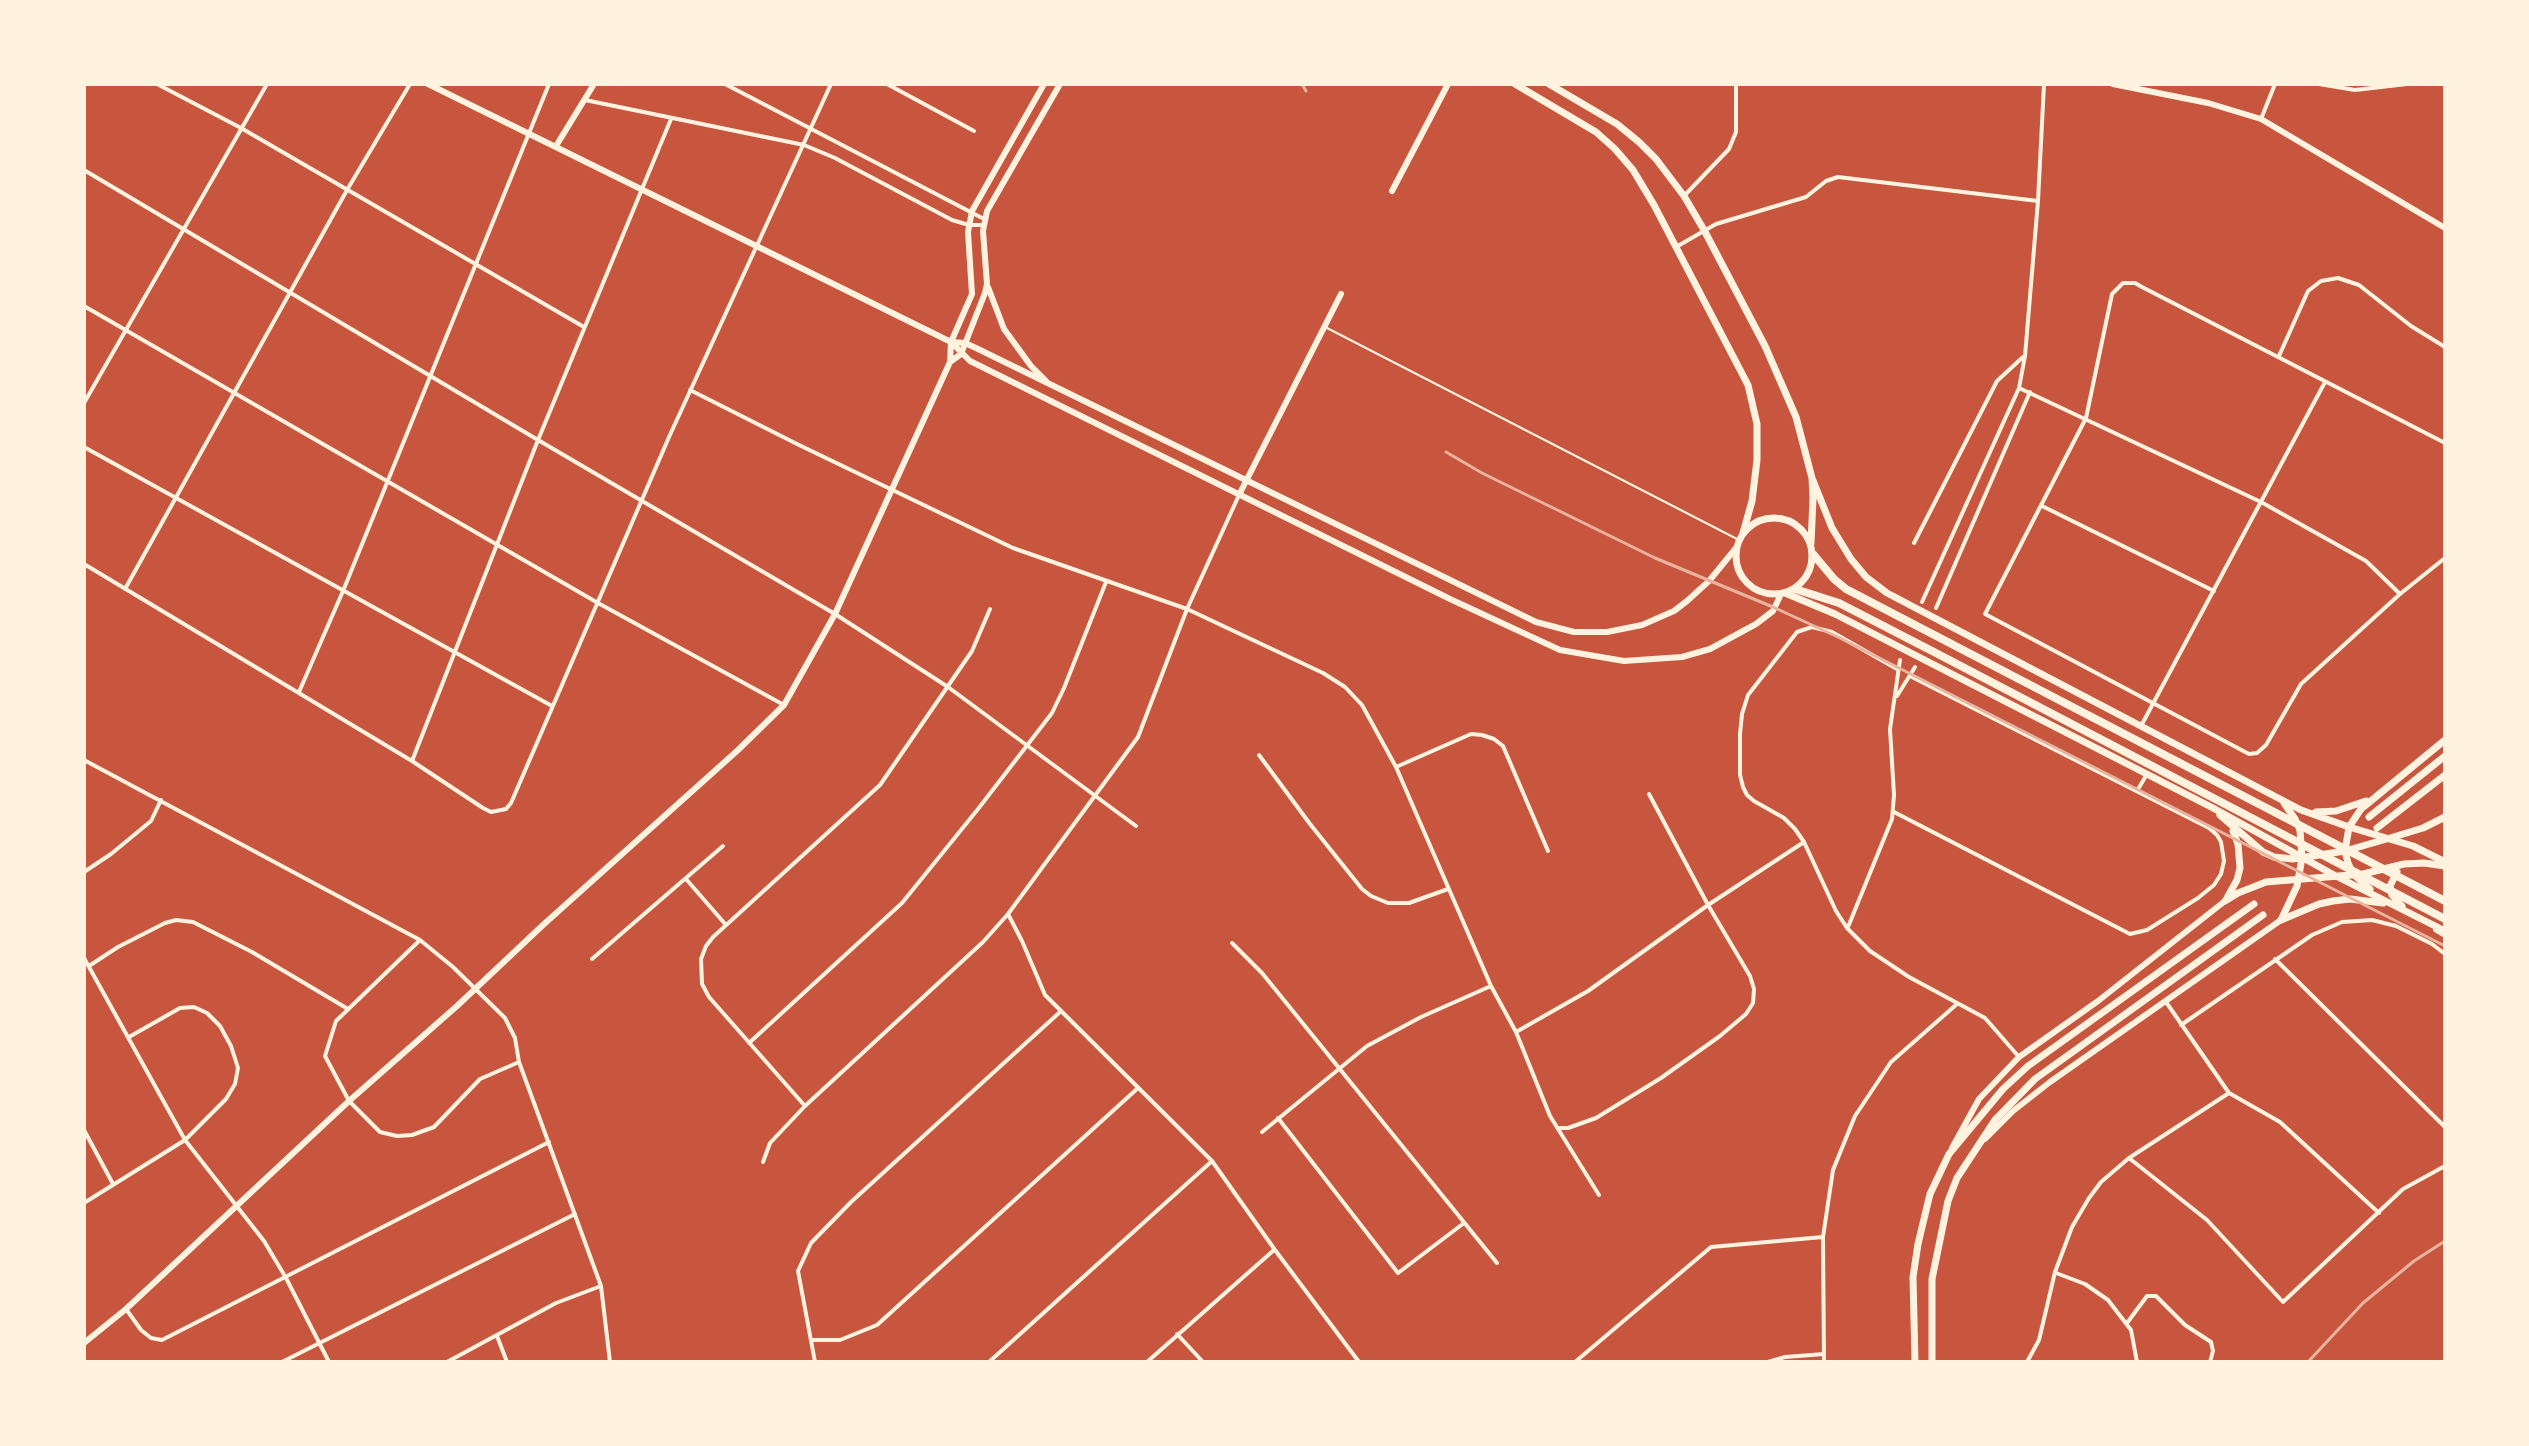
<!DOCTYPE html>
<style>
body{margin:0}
#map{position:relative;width:2529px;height:1446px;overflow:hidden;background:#c8553d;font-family:"DejaVu Sans",sans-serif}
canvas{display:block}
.frame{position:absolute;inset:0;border:86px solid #fff3e0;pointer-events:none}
</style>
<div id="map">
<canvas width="2529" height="1446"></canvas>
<div class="frame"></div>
</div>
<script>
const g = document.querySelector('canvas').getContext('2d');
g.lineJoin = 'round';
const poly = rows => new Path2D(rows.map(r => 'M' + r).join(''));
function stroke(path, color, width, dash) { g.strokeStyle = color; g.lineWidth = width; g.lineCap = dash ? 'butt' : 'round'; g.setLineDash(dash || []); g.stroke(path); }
const service = poly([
 [1327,328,1739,540]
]);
const minor = poly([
 [157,84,241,128,584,327],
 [725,84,984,219],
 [887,84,974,131],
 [2319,84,2355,90,2407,84],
 [585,100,804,145,835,158,952,220,969,225,983,225],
 [2261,119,2275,84],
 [84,170,538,440,835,614,948,687,1136,826],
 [1684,196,1729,149,1736,132,1736,84],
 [1676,247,1716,224,1806,197,1826,181,1838,177,2038,201],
 [84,306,598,603,784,705],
 [2279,356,2308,291,2321,281,2338,278,2359,285,2411,326,2445,347],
 [2019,388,2261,502,2366,561,2400,594],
 [690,390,799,445,1013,548,1187,609,1323,673,1345,687,1362,705,1396,767,1491,986,1516,1032,1550,1116,1599,1195],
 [84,403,267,84],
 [2445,443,2142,287,2135,283,2123,283,2112,294,2086,418,1985,614,2249,754,2257,753,2266,745,2301,684,2400,594,2445,558],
 [84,447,552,706],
 [2042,506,2214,591],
 [1914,543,1997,381,2023,357],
 [84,564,412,761,483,808,491,812,506,809,511,803,669,437,831,84],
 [125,589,347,190,410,84],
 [1922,602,2019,388,2025,356,2038,201,2044,84],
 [1936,608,2030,392],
 [1897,669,1832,632,1812,627,1797,632,1748,695,1742,714,1740,734,1740,775,1743,787,1747,795,1754,801,1784,818,1795,829,1804,842,1836,911,1847,928,1870,951,1909,977,1985,1018,2019,1057],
 [299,692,343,591,549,84],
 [1897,696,1915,667],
 [2141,726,2325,382],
 [1259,755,1310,824,1362,889,1371,896,1388,903,1409,903,1448,889],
 [84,760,420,940,453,967,505,1018,515,1038,519,1062,601,1286,610,1362],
 [412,761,538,440,671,119],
 [1396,767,1471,734,1482,735,1494,739,1503,746,1548,851],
 [2137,791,2147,774],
 [1894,812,2130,934,2147,930,2198,898,2214,885,2221,874,2224,861,2221,842,2217,835,2209,828,1910,676],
 [84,872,111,854,151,821,161,800],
 [686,879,726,925],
 [1008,914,1022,941,1045,995,1212,1161,1275,1250,1359,1362],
 [1848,927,1892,819,1894,795,1890,729,1900,660],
 [2435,930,2445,936],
 [420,940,336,1021,325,1056,349,1101,380,1132,397,1136,412,1135,434,1127,480,1079,519,1062],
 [1232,943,1262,973,1497,1263],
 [84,958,185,1140,264,1241,286,1278,329,1362],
 [592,959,723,846],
 [2275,959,2445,1127],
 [89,966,118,947,165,923,176,920,193,922,252,952,348,1009],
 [2166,1002,2229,1093,2280,1122,2379,1213],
 [2181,1025,2312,935,2342,922,2372,920,2396,926,2432,944,2445,954],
 [1516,1032,1588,991,1708,905,1804,842],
 [749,1043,902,903,978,809,1052,713,1064,688,1106,582],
 [805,1106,709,997,702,984,701,959,706,946,713,937,880,785,972,651,990,609],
 [1278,1118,1398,1273,1464,1223],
 [1560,1128,1568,1128,1596,1118,1661,1078,1720,1036,1746,1014,1753,1003,1754,989,1750,976,1708,905,1649,794],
 [84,1130,113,1184],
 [1262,1132,1367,1046,1421,1017,1491,986],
 [2129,1158,2207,1220,2283,1302,2403,1189,2445,1166],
 [763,1162,770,1143,805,1106,983,942,1008,914,1138,737,1187,609,1239,495],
 [84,1203,185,1140,226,1099,235,1084,238,1068,231,1046,220,1026,207,1013,194,1007,180,1008,129,1037],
 [2056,1273,2085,1284,2108,1300,2131,1330,2137,1362],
 [126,1309,141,1330,151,1338,162,1340,549,1142],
 [2127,1323,2147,1296,2156,1296,2185,1325,2211,1342,2213,1351,2210,1362],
 [1177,1334,1203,1362],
 [497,1336,507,1362],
 [812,1340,840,1340,877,1325,1138,1088],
 [282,1362,575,1214],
 [447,1362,556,1303,601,1286],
 [815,1362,798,1271,811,1243,851,1202,1060,1012],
 [989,1362,1212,1161],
 [1147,1362,1274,1250],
 [1575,1362,1711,1247,1823,1237],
 [1768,1362,1785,1357,1824,1354],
 [1824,1362,1823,1237,1833,1170,1855,1116,1891,1062,1957,1004],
 [2027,1362,2039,1340,2055,1272,2072,1227,2089,1198,2101,1182,2129,1158,2229,1093],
 [2150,1362,2154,1362]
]);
const secondary = poly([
 [428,84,951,342,970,361,1450,599,1560,650,1624,661,1682,657,1710,649,1756,624,1773,611,1781,594],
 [2113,84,2208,103,2261,119,2445,228],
 [556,146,594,84],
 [1392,191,1448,84],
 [988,287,1004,329,1031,366,1046,381],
 [952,342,965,343,976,348,1536,622,1574,632,1607,632,1642,625,1674,611,1687,601,1709,581,1736,548],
 [950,362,961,354,985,293,987,284,983,231,987,211,1060,84],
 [1240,493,1341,294],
 [1985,1139,2013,1111,2050,1082,2281,920],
 [1952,1148,1979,1099,2019,1057,2098,1001,2225,901],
 [84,1343,126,1309,349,1101,457,1006,543,925,738,750,784,705,835,614,950,362,951,342,972,294,968,232,972,211,1044,84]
]);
const primary = poly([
 [1515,84,1596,132,1615,149,1633,170,1654,205,1748,385,1757,424,1757,460,1752,501,1743,533],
 [1549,84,1617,124,1639,142,1656,159,1684,196,1704,230,1765,346,1796,417,1812,478,1813,499,1811,543],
 [1812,478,1832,528,1851,559,1866,577,1887,593,2301,810,2349,827,2413,846,2445,862],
 '1736 556a38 38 0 1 1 76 0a38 38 0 1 1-76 0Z',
 [1785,593,1835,614,2213,808,2334,875,2445,931],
 [2316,812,2336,811,2366,801],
 [2220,815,2263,852,2274,857,2293,859,2345,851,2390,838,2423,828,2445,817],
 [2369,817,2445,756],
 [2377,828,2445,775],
 [2397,872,2390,886,2392,895,2402,906],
 [2370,889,2353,874,2348,863,2345,851,2349,827,2361,809,2445,740],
 [2227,898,2237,880,2240,868,2238,844,2233,831],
 [2225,901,2238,893,2266,882,2363,874,2404,864,2424,863,2445,866],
 [2281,920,2297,886,2302,858,2300,830,2295,819,2284,803],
 [2281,920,2319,904,2333,901,2350,899,2383,903],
 [1915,1362,1913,1277,1918,1244,1930,1194,1949,1154,2003,1089,2028,1066,2254,904],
 [1932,1362,1932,1279,1948,1201,1957,1178,1995,1120,2035,1079,2263,915]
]);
const motorway = poly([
 [1813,554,1834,579,1846,589,2445,901],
 [1795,589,1839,603,1934,652,2445,919]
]);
const rail = poly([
 [1302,84,1306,91],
 [1446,452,1482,473,1655,558,1773,607,1840,638,2445,946],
 [2308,1362,2363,1303,2414,1261,2445,1241]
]);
stroke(service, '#fff3e0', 2);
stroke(minor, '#fff3e0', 4);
stroke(secondary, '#fff3e0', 6);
stroke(primary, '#fff3e0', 7);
stroke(motorway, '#fff3e0', 8);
stroke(rail, '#e9b49f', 3);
</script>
